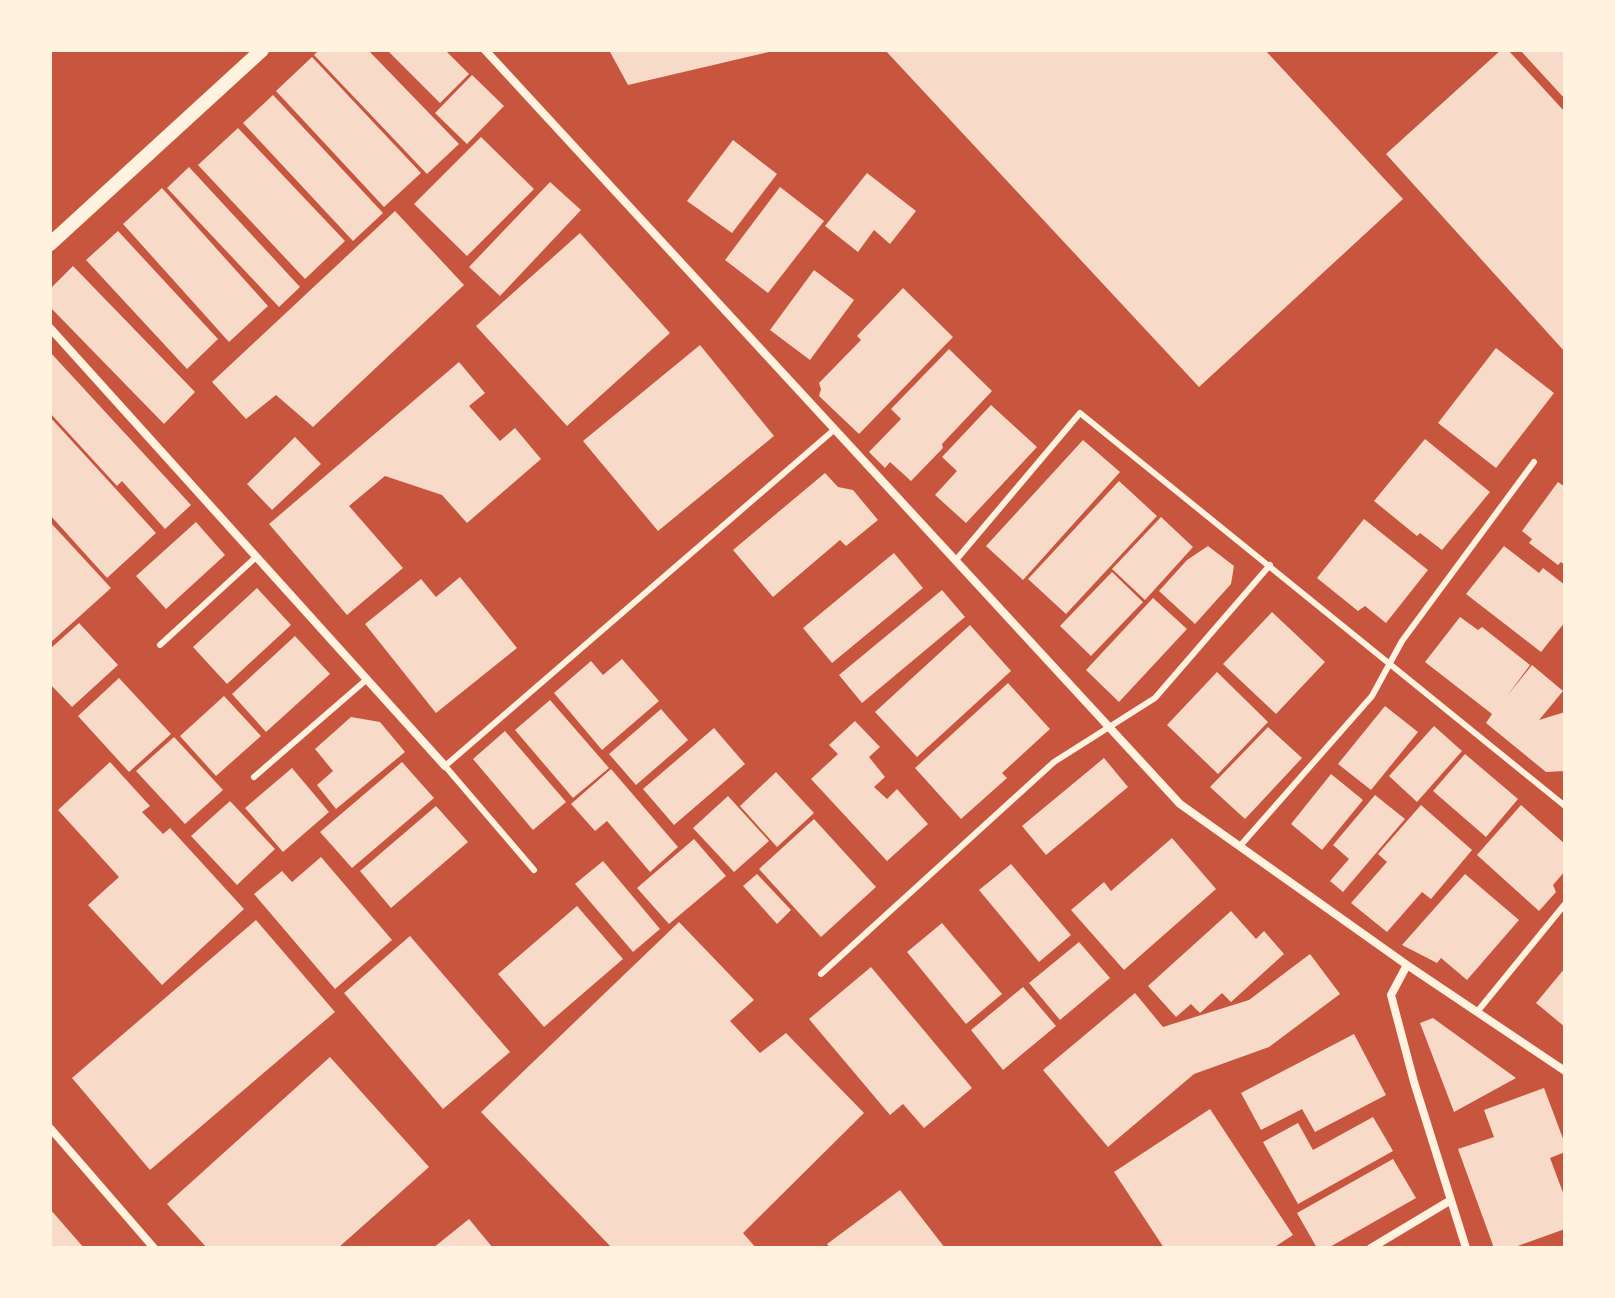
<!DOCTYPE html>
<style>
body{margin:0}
#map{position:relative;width:1615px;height:1298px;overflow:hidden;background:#c8553d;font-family:"Nunito Sans",sans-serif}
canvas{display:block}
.frame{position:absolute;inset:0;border:52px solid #fff3e0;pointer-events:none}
</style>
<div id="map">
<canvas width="1615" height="1298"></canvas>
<div class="frame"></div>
</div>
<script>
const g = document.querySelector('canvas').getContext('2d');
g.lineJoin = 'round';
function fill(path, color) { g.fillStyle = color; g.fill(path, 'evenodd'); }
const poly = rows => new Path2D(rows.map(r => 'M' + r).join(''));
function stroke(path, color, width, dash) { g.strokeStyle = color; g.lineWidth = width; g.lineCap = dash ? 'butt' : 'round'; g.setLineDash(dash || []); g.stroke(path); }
const building = poly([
 [319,50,368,50,459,144,427,174,314,55],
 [387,50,445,50,469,74,440,103],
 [609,50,773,50,773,51,628,85],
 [885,50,1265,50,1403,199,1199,387],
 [1501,50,1508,50,1565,112,1565,352,1386,154],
 [1520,50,1565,50,1565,99],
 [312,57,421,173,384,207,276,91],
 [472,75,504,106,467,144,435,113],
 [273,95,383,213,353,241,243,123],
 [238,128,345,241,305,279,198,165],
 [481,137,534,189,467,256,414,204],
 [733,140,777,174,732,233,687,201],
 [189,167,300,287,279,307,167,188],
 [867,173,916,211,890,244,874,230,858,252,825,226],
 [550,182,581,210,500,296,469,267],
 [780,187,824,221,768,293,725,260],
 [162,188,268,306,229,342,123,224],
 [395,211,464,285,313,427,276,395,246,419,212,382],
 [118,231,218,339,187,369,86,260],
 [580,233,670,333,567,426,476,326],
 [73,266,195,392,164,424,50,307,50,289],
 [814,270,854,300,810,360,770,330],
 [903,288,953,337,859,434,819,396,821,389,819,383,861,340,857,336],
 [700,345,774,436,658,531,583,441],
 [1496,348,1554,393,1496,468,1438,423],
 [949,349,992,391,942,444,943,448,911,481,890,462,885,468,869,452,901,419,891,409],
 [50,352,191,505,165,529,122,481,117,486,50,413],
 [459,362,485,393,469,406,500,441,515,428,541,459,467,523,442,495,385,476,349,506,403,568,347,615,269,524],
 [991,405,1037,447,966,523,935,495,957,471,942,457],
 [50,417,156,533,107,578,50,515],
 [295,437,321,464,272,510,247,484],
 [1425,439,1490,492,1442,550,1420,533,1417,536,1374,501],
 [1083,440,1120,472,1023,580,986,546],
 [825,473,838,487,853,490,878,520,846,546,840,540,773,597,733,550],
 [1119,481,1157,516,1066,614,1028,579],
 [1558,482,1565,487,1565,565,1561,562,1558,565,1529,543,1532,539,1522,531],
 [1161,517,1193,547,1145,600,1112,569],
 [1364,519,1428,570,1386,623,1365,606,1358,611,1317,578],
 [50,522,111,588,50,643],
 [196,522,225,555,166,609,136,576],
 [1208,546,1234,566,1231,584,1195,624,1159,591,1187,560],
 [1504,546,1539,573,1543,568,1565,585,1565,622,1541,652,1466,594],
 [894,553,923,588,832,663,803,628],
 [1112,572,1143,602,1091,656,1060,626],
 [460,577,517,648,436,713,365,624,421,579,436,597],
 [257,588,291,625,227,684,193,647],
 [942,590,965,617,862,703,839,675],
 [1153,598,1187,629,1119,702,1086,670],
 [1272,612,1325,662,1276,714,1223,664],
 [1460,617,1478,630,1482,627,1530,665,1507,696,1532,665,1563,691,1539,720,1565,712,1565,771,1546,772,1486,723,1492,714,1425,662],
 [79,623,118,665,72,707,50,684,50,649],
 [970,625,1011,671,917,757,875,712],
 [295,636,330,674,266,732,232,694],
 [622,659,659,701,602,750,554,693,591,661,603,675],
 [1217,672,1268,722,1218,774,1167,725],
 [119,678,171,734,129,772,78,716],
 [1008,683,1050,729,1002,773,1007,778,961,819,915,768],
 [224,696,261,736,216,776,180,736],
 [550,700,609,768,573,798,515,730],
 [1385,706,1418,732,1371,790,1338,764],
 [661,709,688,740,636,785,609,754],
 [351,717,380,722,405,752,336,809,317,785,333,771,315,749],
 [855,721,880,747,869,757,885,777,874,787,887,799,897,789,928,824,887,861,811,779,838,754,829,745],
 [1434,726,1462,751,1417,802,1389,776],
 [1268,727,1302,758,1245,819,1210,787],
 [714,728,745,764,674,825,643,789],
 [505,731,566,802,533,830,473,759],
 [174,737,223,790,185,824,136,771],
 [1465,754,1518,799,1486,837,1433,791],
 [1104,758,1128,787,1046,855,1022,826],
 [110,762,150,806,142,812,163,834,170,828,244,909,162,985,88,905,119,877,58,810],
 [402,762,434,798,352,868,320,832],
 [292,768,329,812,283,852,245,808],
 [611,769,678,847,650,872,607,821,595,831,571,804],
 [776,772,814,813,777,847,740,806],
 [1331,774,1363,800,1322,850,1291,824],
 [1375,795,1405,819,1343,892,1330,881,1349,859,1333,845],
 [728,796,769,841,734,872,693,828],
 [230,801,275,849,237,885,191,836],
 [1421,805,1472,850,1431,899,1422,892,1387,932,1351,903,1387,862,1378,854],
 [1521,805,1565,844,1565,871,1553,885,1556,892,1539,911,1477,855],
 [436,806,468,842,391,908,360,871],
 [814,819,876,887,821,937,759,869],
 [1172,838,1216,889,1124,970,1071,910,1104,882,1111,891],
 [694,839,726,876,669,924,637,888],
 [321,857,392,940,335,989,254,894,282,871,292,882],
 [603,861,660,929,633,952,575,884],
 [1011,864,1071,935,1039,962,979,890],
 [757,874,791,910,777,924,743,886],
 [1465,874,1519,920,1467,980,1441,958,1437,963,1402,945],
 [577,906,623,959,544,1027,498,974],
 [1231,911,1256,939,1264,931,1284,954,1231,1002,1222,993,1200,1013,1191,1004,1176,1017,1148,986],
 [256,920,335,1012,150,1170,72,1078],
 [679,922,754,1000,730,1021,760,1053,786,1033,864,1113,743,1233,756,1248,612,1248,481,1112],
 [942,923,1002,994,966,1024,907,952],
 [410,936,510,1052,443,1109,344,993],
 [1079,942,1110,978,1060,1020,1029,983],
 [1310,954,1340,994,1269,1047,1194,1074,1108,1147,1043,1070,1135,993,1163,1027,1249,1000],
 [871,967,972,1088,924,1128,903,1104,890,1115,809,1019],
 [1565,968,1565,1027,1536,1003],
 [1023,987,1056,1026,1003,1070,971,1030],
 [1433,1018,1516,1078,1454,1112,1420,1023],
 [1354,1034,1386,1095,1315,1132,1302,1109,1261,1130,1241,1093],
 [330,1057,429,1167,338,1248,207,1248,167,1204],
 [1544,1088,1565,1144,1565,1152,1550,1158,1565,1198,1565,1229,1512,1248,1494,1248,1458,1149,1494,1137,1484,1110],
 [1210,1109,1293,1235,1273,1248,1164,1248,1114,1172],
 [1373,1117,1393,1151,1298,1204,1263,1142,1298,1123,1313,1150],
 [1393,1159,1416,1198,1328,1248,1317,1248,1297,1213],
 [900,1190,945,1248,830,1248,827,1244],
 [50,1209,84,1248,50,1248],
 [469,1219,493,1248,433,1248]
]);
const service = poly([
 [956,560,1080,413,1565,806],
 [160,645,255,558],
 [254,777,366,680],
 [1240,846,1372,696,1402,641,1534,462],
 [534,870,445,766,835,429],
 [821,974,1054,762,1155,698,1270,565],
 [1477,1012,1565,904]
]);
const minor = poly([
 [485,50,1180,804,1407,965,1565,1071],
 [50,328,445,766],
 [1407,965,1391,995,1414,1082,1466,1248],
 [50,1128,154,1248],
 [1371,1248,1451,1200]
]);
const tertiary = poly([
 [50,244,262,50]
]);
fill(building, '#f7dbc8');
stroke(service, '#fff3e0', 6);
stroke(minor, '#fff3e0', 8);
stroke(tertiary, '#fff3e0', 14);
</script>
